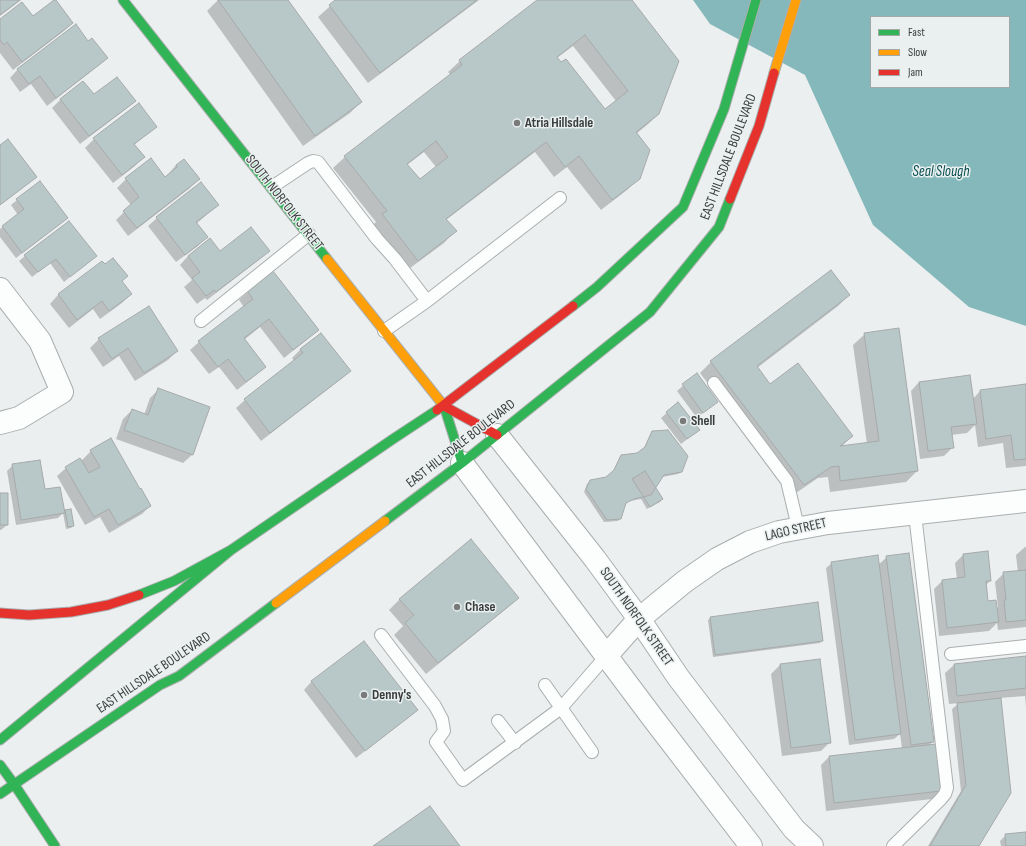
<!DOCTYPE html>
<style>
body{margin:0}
#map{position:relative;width:1026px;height:846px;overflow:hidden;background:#ebefef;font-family:"Sofia Sans Condensed",sans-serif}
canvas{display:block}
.legend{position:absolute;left:870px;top:16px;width:140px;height:72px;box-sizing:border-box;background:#eaf0f0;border:1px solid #a4a8a8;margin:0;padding:5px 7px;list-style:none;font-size:12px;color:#3b3d3d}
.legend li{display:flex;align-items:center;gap:8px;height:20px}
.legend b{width:20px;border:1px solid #a4a8a8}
</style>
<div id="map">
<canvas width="1026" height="846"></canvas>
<ul class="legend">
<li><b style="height:5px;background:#30b455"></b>Fast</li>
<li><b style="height:5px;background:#ff9f0a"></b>Slow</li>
<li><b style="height:5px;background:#e5322d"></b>Jam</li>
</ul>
</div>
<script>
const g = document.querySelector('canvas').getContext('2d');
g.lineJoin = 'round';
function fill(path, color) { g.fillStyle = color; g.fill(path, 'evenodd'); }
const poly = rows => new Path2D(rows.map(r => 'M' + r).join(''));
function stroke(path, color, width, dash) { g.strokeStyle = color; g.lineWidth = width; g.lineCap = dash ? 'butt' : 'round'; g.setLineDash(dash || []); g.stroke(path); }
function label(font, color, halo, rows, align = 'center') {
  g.font = font + ' "Sofia Sans Condensed",sans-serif'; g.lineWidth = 3; g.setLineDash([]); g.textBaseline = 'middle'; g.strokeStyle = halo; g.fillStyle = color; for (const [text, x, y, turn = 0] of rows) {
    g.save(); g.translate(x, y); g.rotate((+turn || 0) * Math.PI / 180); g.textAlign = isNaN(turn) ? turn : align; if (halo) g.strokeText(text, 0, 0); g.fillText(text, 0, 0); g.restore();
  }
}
const water = poly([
 [693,0,1026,0,1026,326,969,307,873,225,805,75,710,24],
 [871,17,1009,17,1009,87,871,87]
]);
const shadow = poly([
 [0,0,21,0,0,16],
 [218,0,287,0,361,102,350,113,303,146,207,11],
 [337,0,479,0,368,83,318,17],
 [539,0,631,0,659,114,647,125,636,134,639,178,627,190,601,210,567,167,554,177,535,152,446,220,455,231,444,243,406,271,372,226,376,222,333,168,345,157,451,75,448,72,460,61],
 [573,46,616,101,605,110,557,58],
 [424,152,436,167,419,180,407,165],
 [33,17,72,23,64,31,13,70,0,53,0,20],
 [88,42,107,58,98,66,47,106,31,84,20,92,10,78,18,69],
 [94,96,134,101,126,109,80,144,52,108,61,99],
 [139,104,156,127,134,145,143,157,135,166,113,183,85,148,94,139],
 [0,147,36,177,0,205],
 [151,160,165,178,176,165,198,179,190,188,128,236,116,220,131,205,117,188,126,179],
 [39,182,67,218,16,258,0,237,0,229,18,215,11,205],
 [218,205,196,224,206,237,198,246,176,262,148,226,157,218],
 [269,251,260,259,207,300,205,298,197,304,184,287,192,280,180,265,188,256,220,252],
 [25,256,95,256,64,282,50,263,32,277,19,261],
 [102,262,121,282,131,294,122,303,100,319,93,309,69,328,50,304,58,295],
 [830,271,849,295,838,306,757,368,770,386,852,436,841,447,867,444,853,345,865,334,917,471,906,482,830,492,828,477,818,478,793,495,700,373,711,362],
 [273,272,317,330,309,338,284,358,260,327,244,340,264,367,256,375,237,390,219,367,209,374,190,350,199,342,244,307,239,300,248,292],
 [321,334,350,371,341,379,261,441,236,408,245,400,295,362,292,358,300,350],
 [99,339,177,351,168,360,135,381,119,356,103,367,90,348],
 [696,374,717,401,697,418,677,391],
 [919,382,973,399,980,391,1026,385,1026,466,1006,468,1003,443,978,447,975,425,967,433,951,435,953,447,944,456,920,459,911,391],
 [159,389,209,408,192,455,183,463,116,439,123,419,132,410,144,415,150,398],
 [678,403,699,430,681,444,661,418],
 [653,432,681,472,678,474,662,477,655,488,662,499,660,502,647,509,641,499,630,501,625,504,620,518,618,521,604,522,584,492,587,484,590,481,607,478,612,473,619,459,621,456,638,454,643,450,650,435],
 [91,451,150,506,142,514,109,533,100,517,85,525,57,476,66,468,81,461],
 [13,465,44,490,59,488,64,513,66,511,73,526,71,528,66,529,63,513,58,518,16,525,7,471],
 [0,494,7,525,1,530,0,530],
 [1025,547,1026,547,1026,627,998,630,997,623,989,631,939,636,934,589,942,581,957,579,955,563,963,555,990,581,986,585,987,602,996,609,998,607,995,582,1004,573,1018,572,1016,555],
 [887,557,933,742,929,745,940,791,932,799,826,811,821,765,829,757,902,748,900,734,894,739,849,745,826,568,832,563,878,565],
 [518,598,506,609,426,674,394,635,403,626,389,610,400,599],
 [710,618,822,641,820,643,713,657,708,620],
 [1026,657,1026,707,1025,696,1000,698,977,846,928,846,961,791,952,709,959,703,949,704,945,673,954,665],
 [819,660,830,742,821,751,782,756,771,674,780,665],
 [312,681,416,710,408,718,356,758,304,690],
 [1026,833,1026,846,1001,846,1000,841,1006,835]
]);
const building = poly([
 [0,0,20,0,0,15,0,0],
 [54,0,56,0,73,23,22,62,7,42,4,45,0,40,0,19,22,2,33,16,54,0],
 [218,0,288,0,362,102,315,136,218,0],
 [335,0,477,0,380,73,329,5,335,0],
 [537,0,632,0,679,61,659,114,636,132,650,150,640,179,612,200,579,156,565,167,546,142,446,219,457,231,418,261,382,214,387,211,344,156,462,65,459,60,537,0],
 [585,35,628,91,605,109,566,59,561,62,557,57,585,35],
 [436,141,448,157,420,179,407,164,436,141],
 [76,24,88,41,92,38,108,58,56,98,40,76,29,84,17,69,76,24],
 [117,77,136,101,89,136,60,99,83,81,94,94,117,77],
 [139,103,157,127,134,144,145,157,122,175,93,138,139,103],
 [8,139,37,177,0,205,0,145,8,139],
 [151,158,165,177,177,167,176,165,184,159,200,179,137,228,123,211,139,197,125,178,151,158],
 [40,181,68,218,22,253,2,226,24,209,16,199,40,181],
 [201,182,219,205,196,222,208,237,185,255,156,217,201,182],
 [69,221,97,256,70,277,56,259,38,272,24,255,69,221],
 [251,227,270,251,216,292,214,290,206,296,192,278,200,272,188,256,210,238,220,251,251,227],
 [113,258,128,276,122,281,132,294,109,311,102,301,77,320,58,294,102,261,105,264,113,258],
 [831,270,850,295,757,366,770,384,798,363,853,436,840,446,879,441,864,333,899,328,918,471,840,481,839,466,831,467,804,485,710,361,831,270],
 [273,271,319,330,293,350,269,319,244,338,266,367,246,382,228,359,218,367,198,341,253,299,247,291,273,271],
 [149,306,178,351,144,373,128,348,112,359,98,338,149,306],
 [321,333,351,371,270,433,244,399,303,353,300,349,321,333],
 [697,373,718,402,703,413,682,384,697,373],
 [970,375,977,424,951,427,954,448,928,451,919,382,970,375],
 [1026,384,1026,459,1014,460,1011,435,986,439,980,390,1026,384],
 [158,388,210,407,193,455,124,430,132,409,148,415,158,388],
 [678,402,700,430,687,439,666,412,678,402],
 [668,430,688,456,682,472,664,475,651,495,634,499,626,503,621,519,607,520,586,489,590,480,606,477,614,470,621,455,637,453,645,447,652,431,668,430],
 [111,438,140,489,141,488,151,506,118,525,109,509,94,517,65,467,80,458,89,473,100,467,90,450,111,438],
 [40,460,45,489,60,487,65,513,21,520,12,464,40,460],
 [645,471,663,499,650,507,632,479,645,471],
 [0,493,8,493,8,525,0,525,0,493],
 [71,509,74,526,68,527,65,510,71,509],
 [471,539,519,598,438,663,405,623,414,615,399,599,471,539],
 [988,551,991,581,986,581,988,601,996,600,999,622,947,628,942,580,965,577,963,554,988,551],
 [909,553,934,742,911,745,886,556,909,553],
 [878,555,901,734,855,740,831,562,878,555],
 [1026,570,1026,620,1006,622,1004,600,1006,600,1003,572,1026,570],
 [818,602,823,641,715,655,710,617,818,602],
 [364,641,418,710,365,751,311,681,364,641],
 [1026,656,1026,688,957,696,954,664,1026,656],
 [820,659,831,743,791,748,780,664,820,659],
 [1001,698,1011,793,979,846,930,846,966,785,957,703,1001,698],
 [936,744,941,791,834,803,829,756,936,744],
 [430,806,460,846,373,846,430,806],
 [1026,832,1026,846,1006,846,1005,834,1026,832]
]);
const lane = poly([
 [272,187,308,163,313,161,318,162,377,239,395,259,427,301],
 [201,321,309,234],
 [384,331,427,301,560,198],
 [714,383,787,481,798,527],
 [381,635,435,706,442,719,444,731,436,742,463,780,561,708,607,655],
 [951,654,1026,646],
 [545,685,592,752],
 [498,721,515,743],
 [893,846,940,800,945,794,947,788,915,514]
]);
const street = poly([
 [0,289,40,341,62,392,19,418,0,423],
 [497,435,595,559,639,619,678,677,794,829,812,846],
 [462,463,652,717,751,846],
 [607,655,639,619,684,582,717,559,750,542,779,532,828,523,1026,501]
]);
const fast = poly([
 [123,0,327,259],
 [573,306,597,287,683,207,724,109,756,0],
 [444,406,462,463],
 [385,521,462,463,650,312,719,227,730,199],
 [139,595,174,581,231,550],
 [0,740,231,550,393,439,437,410],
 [0,765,14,784],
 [14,784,55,846],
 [0,794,160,685,179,676,276,603]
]);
const slow = poly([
 [774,73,796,0],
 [327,259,444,406],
 [276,603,385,521]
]);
const jam = poly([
 [730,199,759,126,774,73],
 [444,406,497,435],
 [437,410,573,306],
 [0,613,29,615,71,612,108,605,139,595]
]);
const markers = [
 [517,123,4,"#797b7b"],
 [683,421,4,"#797b7b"],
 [457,607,4,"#797b7b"],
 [364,695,4,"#797b7b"]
];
const poiNames = [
 ["Atria Hillsdale",525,123],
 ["Shell",691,421],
 ["Chase",465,607],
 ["Denny's",372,695]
];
const streetNames = [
 ["EAST HILLSDALE BOULEVARD",729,157,-69],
 ["SOUTH NORFOLK STREET",284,203,52],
 ["EAST HILLSDALE BOULEVARD",461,444,-38],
 ["LAGO STREET",796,530,-13],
 ["SOUTH NORFOLK STREET",636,617,55],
 ["EAST HILLSDALE BOULEVARD",154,673,-34]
];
const waterNames = [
 ["Seal Slough",941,172]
];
fill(water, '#84b8ba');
fill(shadow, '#0003');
fill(building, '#b8c8c8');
stroke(building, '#a7a9a9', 1);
stroke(lane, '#abaeae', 14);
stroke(street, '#abaeae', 24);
stroke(fast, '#abaeae', 11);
stroke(slow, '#abaeae', 11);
stroke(jam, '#abaeae', 11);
stroke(lane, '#fcfdfd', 12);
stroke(street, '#fcfdfd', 22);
stroke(fast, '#30b455', 9);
stroke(slow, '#ff9f0a', 9);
stroke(jam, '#e5322d', 9);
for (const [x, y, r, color] of markers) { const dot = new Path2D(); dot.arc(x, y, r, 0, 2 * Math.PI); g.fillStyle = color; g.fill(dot); stroke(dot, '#eaf0f0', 1.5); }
label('bold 14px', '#3b3d3d', '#eaf0f0', poiNames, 'left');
label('14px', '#3b3d3d', '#eaf0f0', streetNames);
label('italic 15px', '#094d50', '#eaf0f0', waterNames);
</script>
